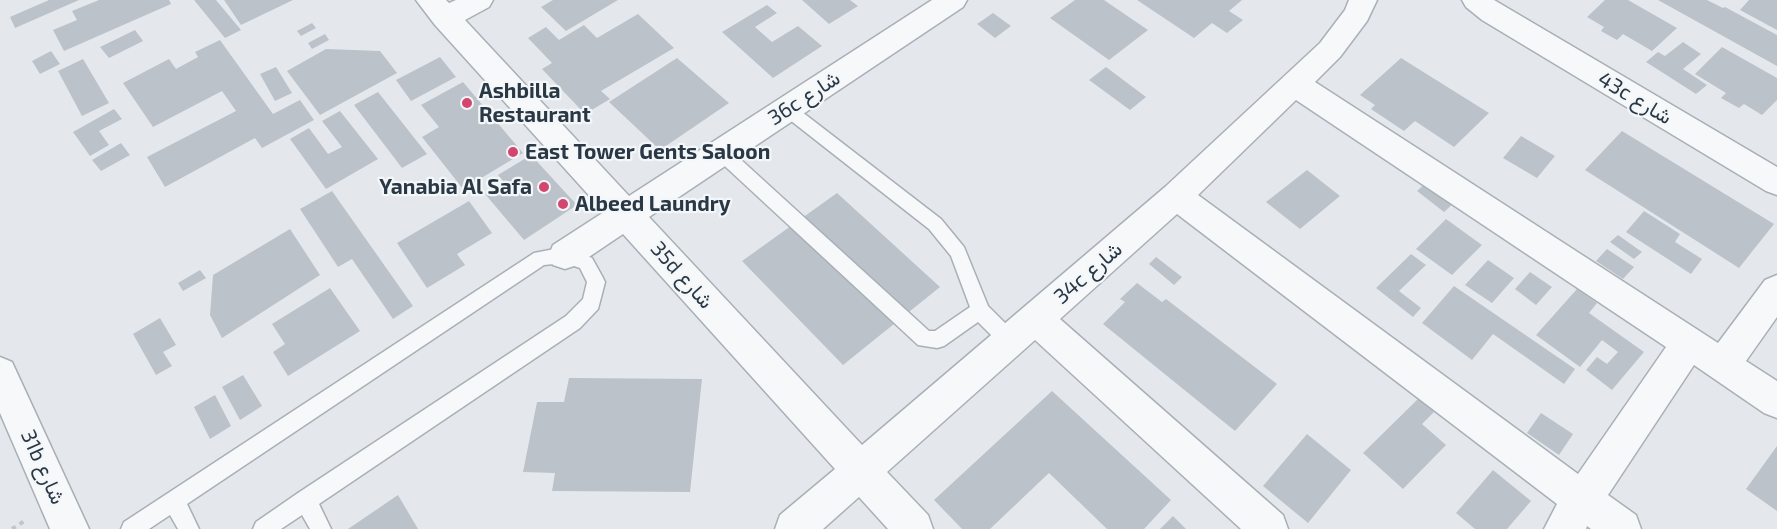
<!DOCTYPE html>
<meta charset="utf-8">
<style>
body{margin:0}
canvas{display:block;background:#e4e8ec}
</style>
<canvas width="1777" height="529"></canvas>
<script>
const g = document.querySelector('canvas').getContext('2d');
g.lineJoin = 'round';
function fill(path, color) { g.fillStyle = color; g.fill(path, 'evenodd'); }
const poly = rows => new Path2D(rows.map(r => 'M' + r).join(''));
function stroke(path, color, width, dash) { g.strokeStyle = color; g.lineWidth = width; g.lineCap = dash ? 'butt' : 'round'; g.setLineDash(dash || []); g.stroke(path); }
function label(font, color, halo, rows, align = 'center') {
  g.font = font + ' "Exo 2",Vazirmatn,sans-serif'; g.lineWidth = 4.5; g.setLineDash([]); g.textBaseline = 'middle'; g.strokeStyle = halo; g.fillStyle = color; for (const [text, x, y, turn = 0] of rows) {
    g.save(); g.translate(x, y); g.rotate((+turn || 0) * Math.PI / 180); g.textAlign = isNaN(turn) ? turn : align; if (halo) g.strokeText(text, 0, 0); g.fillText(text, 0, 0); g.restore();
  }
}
const building = poly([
 [49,0,79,0,15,28,10,17],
 [99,0,169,0,171,4,64,51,53,30,77,20,72,11],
 [194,0,216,0,241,30,225,38],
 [224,0,293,0,241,25],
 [553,0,618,0,566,31,541,7],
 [802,0,850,0,858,6,829,24],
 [1075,0,1104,0,1148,30,1109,60,1050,18],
 [1137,0,1242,0,1229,11,1243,20,1227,33,1212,23,1194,38],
 [1605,0,1628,0,1677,28,1652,51,1623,34,1617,40,1601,31,1604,27,1587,17],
 [1658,0,1707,0,1723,8,1725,7,1777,35,1777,66],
 [1749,0,1777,0,1777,30,1740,10],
 [767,5,777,13,755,27,772,42,798,26,822,46,773,78,722,32],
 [993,13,1011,26,995,38,977,24],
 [638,14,674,48,601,91,610,99,585,114,542,69,552,63,528,38,546,27,559,40,584,25,597,38],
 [312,23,316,28,301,36,297,31],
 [135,30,143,41,109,58,100,47],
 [325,34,329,40,312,49,308,43],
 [220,40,273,114,300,100,314,120,262,148,255,138,165,187,147,157,236,111,222,91,153,127,123,83,169,59,176,69,198,57,195,52],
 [1683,42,1701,54,1683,69,1707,85,1696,94,1646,62,1658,52,1665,56],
 [1722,47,1777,78,1777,100,1762,115,1744,104,1739,108,1721,98,1726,93,1695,74],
 [326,49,380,51,397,73,320,115,287,71],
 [51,51,60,64,40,74,32,61],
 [440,57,456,77,411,101,396,80],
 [677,58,729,103,660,150,609,102],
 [1401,58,1489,113,1454,147,1415,121,1404,131,1371,109,1375,105,1360,95],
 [83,59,109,103,82,116,58,71],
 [276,67,292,93,275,101,260,74],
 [1106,67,1146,97,1130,110,1089,80],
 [463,82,523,153,463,189,422,137,439,127,421,105],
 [378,92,427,154,402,168,354,105],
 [114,109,122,119,99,131,109,145,90,156,73,132],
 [340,111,378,159,326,189,290,139,309,128,328,154,342,147,322,121],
 [1622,131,1774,224,1739,268,1585,170],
 [1521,136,1555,156,1537,178,1503,158],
 [121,143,130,155,101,171,92,160],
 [531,155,577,205,524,240,485,194,504,182,498,175],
 [1307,170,1340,196,1300,229,1266,202],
 [1427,182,1455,202,1444,212,1417,191],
 [332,191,413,306,393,319,352,259,338,267,300,209],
 [837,193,940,287,843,365,742,261],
 [469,201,492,233,457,254,465,265,427,288,397,243],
 [1644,211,1680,234,1675,242,1702,259,1691,274,1626,232],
 [1446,219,1482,245,1452,275,1416,249],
 [290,229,320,275,222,338,210,315,213,275],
 [1618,235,1642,252,1634,259,1610,242],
 [1607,249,1634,267,1623,279,1596,261],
 [1411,254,1426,265,1399,291,1421,308,1413,317,1376,288],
 [1156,257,1182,277,1174,285,1149,264],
 [1488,260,1514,278,1492,303,1465,285],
 [200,270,206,278,183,291,178,283],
 [1530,272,1552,287,1536,305,1515,289],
 [1137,283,1162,302,1166,299,1277,384,1235,431,1103,324,1125,302,1120,299],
 [1454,286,1575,369,1564,384,1493,334,1472,360,1422,323],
 [330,288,360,331,288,376,273,352,285,344,272,324],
 [1577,289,1597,303,1589,313,1644,352,1612,390,1586,370,1597,357,1607,364,1618,352,1602,340,1580,367,1536,335],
 [160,318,176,345,163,352,172,366,156,375,133,334],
 [243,375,262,406,240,420,222,387],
 [569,378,702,379,690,492,552,491,555,473,523,472,537,402,564,402],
 [1052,391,1171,500,1144,529,1107,529,1049,473,990,529,962,529,934,500],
 [215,395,231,426,210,439,194,407],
 [1418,399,1434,412,1422,424,1446,445,1403,489,1363,453],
 [1541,413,1573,434,1559,455,1527,433],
 [1307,434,1351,470,1308,523,1263,486],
 [1777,446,1777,511,1746,489],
 [1493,470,1531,501,1507,529,1475,529,1456,513],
 [398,495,418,529,348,529],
 [1173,516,1186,529,1160,529]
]);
const path = poly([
 [12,529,26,520]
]);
const service = poly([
 [787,103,793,105,941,219,964,247,988,306,1017,335,1019,341,1017,347,1010,349,1003,347,978,322,944,346,937,348,918,345,715,157,713,152,715,147,721,145,727,147,929,331,935,331,970,307,951,256,929,229,781,113,779,109,781,105,787,103],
 [565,247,592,258,602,276,605,282,598,309,580,328,319,504,331,529,310,529,302,515,281,529,253,529,256,522,298,493,566,316,583,299,587,282,580,268,565,263,544,265,187,504,199,529,178,529,170,515,149,529,121,529,124,522,534,253,565,247]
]);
const minor = poly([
 [416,0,446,0,449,3,456,0,493,0,489,7,465,20,629,196,932,0,967,0,963,7,649,217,862,445,1165,187,1320,43,1345,10,1349,0,1377,0,1367,21,1340,57,1315,82,1718,343,1765,280,1777,275,1777,317,1746,361,1777,381,1777,418,1764,413,1694,365,1608,495,1636,515,1641,529,1591,529,1587,526,1586,529,1544,529,1557,504,1177,214,1060,319,1283,515,1288,529,1241,529,1035,340,887,472,928,515,933,529,888,529,859,497,823,529,775,529,780,515,835,469,623,234,577,265,565,269,553,265,549,255,553,245,604,212,435,25,416,0],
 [1296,100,1666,347,1578,474,1198,195,1296,100],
 [1462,0,1494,0,1777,167,1777,195,1766,191,1482,20,1466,7,1462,0],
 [0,357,12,362,89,529,50,529,0,413,0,357]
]);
const markers = [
 [467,103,6,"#d3476e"],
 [513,152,6,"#d3476e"],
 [544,187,6,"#d3476e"],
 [563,204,6,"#d3476e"]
];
const poiNames = [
 ["Ashbilla",479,91],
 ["Restaurant",479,115],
 ["East Tower Gents Saloon",525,152],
 ["Yanabia Al Safa",532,187,"right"],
 ["Albeed Laundry",575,204]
];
const streetNames = [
 ["36c شارع",804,98,-33],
 ["43c شارع",1635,98,31],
 ["34c شارع",1088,273,-41],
 ["35d شارع",682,275,48],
 ["31b شارع",43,467,66]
];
fill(building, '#bbc2ca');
stroke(service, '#a8b0b7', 3);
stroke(minor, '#a8b0b7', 3);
stroke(path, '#c2c6cb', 4, [4.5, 4.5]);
fill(service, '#f7f8fa');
fill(minor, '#f7f8fa');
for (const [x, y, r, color] of markers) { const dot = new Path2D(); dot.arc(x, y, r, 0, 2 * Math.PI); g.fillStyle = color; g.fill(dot); stroke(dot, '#f4f7f9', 2); }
label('bold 21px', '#2a3845', '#f4f7f9', poiNames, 'left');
label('21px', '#2a3845', '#f4f7f9', streetNames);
</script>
